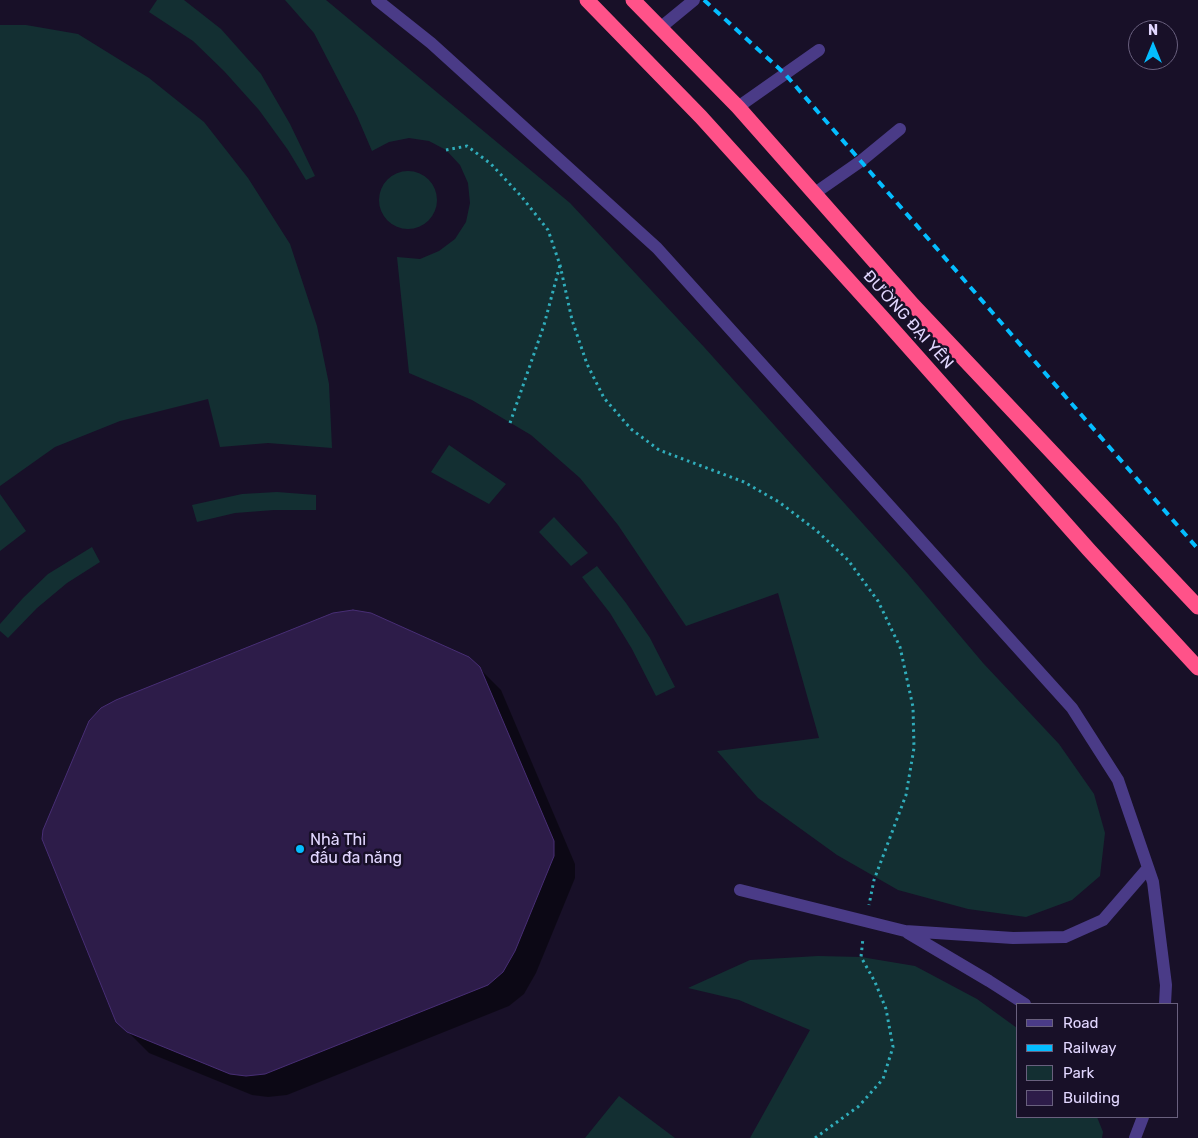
<!DOCTYPE html>
<meta charset="utf-8">
<style>
body{margin:0}
#map{position:relative;width:1198px;height:1138px;overflow:hidden;background:#181028;font-family:Rubik,sans-serif}
canvas{display:block}
.legend{position:absolute;left:1016px;top:1003px;width:162px;height:115px;box-sizing:border-box;background:#181028;border:1px solid #69607e;margin:0;padding:6px 9px;list-style:none;font-size:15px;color:#e2d7ff}
.legend li{display:flex;align-items:center;gap:10px;height:25px}
.legend b{width:25px;border:1px solid #69607e}
.north{position:absolute;left:1128px;top:20px;width:50px;height:50px;box-sizing:border-box;background:#181028;border:1px solid #69607e;border-radius:50%;rotate:0deg;font-size:14px;font-weight:700;line-height:20px;text-align:center;color:#e2d7ff}
.north::after{content:'';display:block;margin:auto;width:18px;height:22px;background:#04bdff;clip-path:polygon(50% 0,100% 100%,50% 72%,0 100%)}
</style>
<div id="map">
<canvas width="1198" height="1138"></canvas>
<ul class="legend">
<li><b style="height:6px;background:#4a3b87"></b>Road</li>
<li><b style="height:6px;background:#04bdff"></b>Railway</li>
<li><b style="height:14px;background:#132f32"></b>Park</li>
<li><b style="height:14px;background:#2d1c49"></b>Building</li>
</ul>
<div class="north">N</div>
</div>
<script>
const g = document.querySelector('canvas').getContext('2d');
g.lineJoin = 'round';
function fill(path, color) { g.fillStyle = color; g.fill(path, 'evenodd'); }
const poly = rows => new Path2D(rows.map(r => 'M' + r).join(''));
function stroke(path, color, width, dash) { g.strokeStyle = color; g.lineWidth = width; g.lineCap = dash ? 'butt' : 'round'; g.setLineDash(dash || []); g.stroke(path); }
function label(font, color, halo, rows, align = 'center') {
  g.font = font + ' Rubik,sans-serif'; g.lineWidth = 5; g.setLineDash([]); g.textBaseline = 'middle'; g.strokeStyle = halo; g.fillStyle = color; for (const [text, x, y, turn = 0] of rows) {
    g.save(); g.translate(x, y); g.rotate((+turn || 0) * Math.PI / 180); g.textAlign = isNaN(turn) ? turn : align; if (halo) g.strokeText(text, 0, 0); g.fillText(text, 0, 0); g.restore();
  }
}
const green = poly([
 [157,0,184,0,221,29,261,74,290,124,315,176,306,180,288,150,259,110,224,71,193,41,149,12],
 [285,0,326,0,570,203,704,347,908,574,983,663,1059,744,1094,794,1105,833,1100,876,1072,900,1026,917,968,909,898,890,837,855,758,798,717,751,819,738,778,593,686,626,618,525,580,478,531,435,472,400,409,373,397,257,420,259,439,251,455,239,466,222,470,203,468,183,460,165,446,150,429,141,409,138,389,142,372,151,357,116,314,33],
 [0,25,26,25,78,34,149,78,204,122,248,178,290,244,317,326,329,384,332,448,268,443,220,447,208,399,120,421,55,447,0,486],
 '379 200a29 29 0 1 1 58 0a29 29 0 1 1-58 0Z',
 [449,445,506,484,489,504,431,472],
 [277,492,316,495,316,510,274,510,235,513,197,522,192,505,242,494],
 [0,494,26,531,0,551],
 [554,517,588,553,571,566,539,532],
 [92,547,100,562,67,583,37,608,8,638,0,631,0,624,23,598,48,574],
 [597,566,626,603,650,638,675,687,656,696,632,649,610,613,582,577],
 [818,956,861,957,915,966,977,999,1017,1028,1017,1117,1097,1117,1103,1132,1102,1138,750,1138,810,1030,739,1000,688,988,750,960],
 [619,1096,675,1138,585,1138]
]);
const shadow = poly([
 [469,658,501,690,575,864,575,878,536,973,524,994,509,1006,287,1095,268,1097,252,1095,149,1053,117,1021]
]);
const building = poly([
 [353,610,371,613,469,657,480,667,554,841,554,856,515,951,503,972,488,985,265,1074,246,1076,230,1074,127,1032,116,1022,42,839,43,830,89,721,101,708,116,700,333,613,353,610]
]);
const path = poly([
 [446,150,467,146,491,164,521,196,548,230,560,265,572,320,587,364,604,398,631,429,659,450,744,482,779,502,817,531,848,560,878,601,900,647,913,707,914,748,906,795,874,880,869,905],
 [510,423,544,325,560,265],
 [815,1138,859,1106,883,1079,893,1047,886,1009,875,982,861,957,863,938]
]);
const minor = poly([
 [377,0,431,43,657,248,1072,708,1118,780,1153,882,1166,985,1165,1004],
 [660,28,694,0],
 [738,107,819,50],
 [815,193,861,161,900,129],
 [740,890,905,931,1013,938,1065,937,1103,920,1148,868],
 [908,933,989,981,1025,1004],
 [1135,1138,1143,1117]
]);
const highway = poly([
 [587,0,701,117,882,317,1089,550,1198,668],
 [633,0,738,107,913,305,1198,607]
]);
const rail = poly([
 [704,0,785,74,1198,549]
]);
const markers = [
 [300,849,5,"#04bdff"]
];
const streetNames = [
 ["ĐƯỜNG ĐẠI YÊN",908,320,48]
];
const poiNames = [
 ["Nhà Thi",310,840],
 ["đấu đa năng",310,858]
];
fill(green, '#132f32');
fill(shadow, '#0007');
fill(building, '#2d1c49');
stroke(building, '#482e75', 1);
stroke(path, '#30adbb', 3, [2.5, 4]);
stroke(minor, '#4a3b87', 12);
stroke(highway, '#ff5289', 15);
stroke(rail, '#04bdff', 4, [8, 6]);
for (const [x, y, r, color] of markers) { const dot = new Path2D(); dot.arc(x, y, r, 0, 2 * Math.PI); g.fillStyle = color; g.fill(dot); stroke(dot, '#181028', 2); }
label('16px', '#e2d7ff', '#181028', streetNames);
label('16px', '#e2d7ff', '#181028', poiNames, 'left');
</script>
